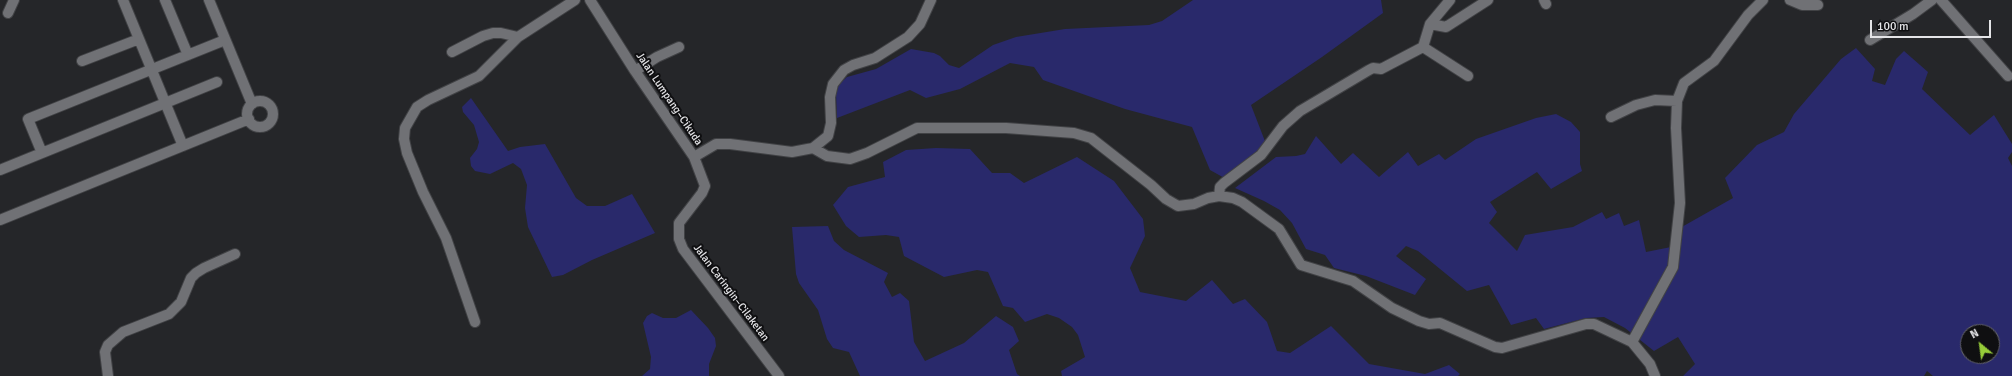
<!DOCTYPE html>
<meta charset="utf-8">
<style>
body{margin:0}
#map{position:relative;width:2012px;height:376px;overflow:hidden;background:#252629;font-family:Signika,sans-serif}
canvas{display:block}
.north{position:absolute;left:1960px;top:324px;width:40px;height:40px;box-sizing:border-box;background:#0f0f11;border:1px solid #646467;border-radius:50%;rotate:331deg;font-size:11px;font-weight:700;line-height:16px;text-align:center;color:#e4e4e7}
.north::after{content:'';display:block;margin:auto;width:14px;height:18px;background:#96cc39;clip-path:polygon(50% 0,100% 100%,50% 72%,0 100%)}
.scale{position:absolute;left:1870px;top:20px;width:121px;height:18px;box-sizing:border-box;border:2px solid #e4e4e7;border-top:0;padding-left:5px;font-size:12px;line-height:14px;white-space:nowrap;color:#e4e4e7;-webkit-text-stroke:3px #0f0f11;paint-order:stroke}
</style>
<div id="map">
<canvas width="2012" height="376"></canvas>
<div class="north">N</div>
<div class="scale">100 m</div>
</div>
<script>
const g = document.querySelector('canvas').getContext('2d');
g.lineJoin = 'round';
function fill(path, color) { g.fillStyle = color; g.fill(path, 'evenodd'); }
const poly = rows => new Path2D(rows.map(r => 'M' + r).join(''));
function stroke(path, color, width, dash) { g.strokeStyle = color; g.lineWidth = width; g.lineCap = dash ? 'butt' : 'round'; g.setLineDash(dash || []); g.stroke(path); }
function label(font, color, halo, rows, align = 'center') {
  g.font = font + ' Signika,sans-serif'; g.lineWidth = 4; g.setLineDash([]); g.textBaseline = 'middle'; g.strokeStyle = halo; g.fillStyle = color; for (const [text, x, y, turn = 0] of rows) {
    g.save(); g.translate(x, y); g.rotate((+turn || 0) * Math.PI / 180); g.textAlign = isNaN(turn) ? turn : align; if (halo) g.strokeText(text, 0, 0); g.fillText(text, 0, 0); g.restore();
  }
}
const green = poly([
 [1193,0,1381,0,1383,13,1322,57,1251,105,1268,149,1228,180,1210,170,1192,127,1125,109,1043,80,1034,67,1010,63,960,89,926,98,910,90,837,118,836,94,839,84,847,77,876,69,911,49,934,53,940,56,949,65,959,68,993,45,1016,37,1065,29,1149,25,1162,21],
 [1856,48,1875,69,1872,81,1885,85,1896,59,1904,51,1928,72,1922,89,1970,135,1994,115,2012,144,2012,152,2008,158,2012,166,2012,376,1933,376,1927,371,1924,376,1683,376,1695,364,1678,337,1654,351,1625,328,1604,317,1586,318,1544,329,1536,318,1511,325,1489,285,1467,291,1418,251,1406,246,1396,256,1426,279,1415,295,1366,276,1334,268,1325,255,1306,249,1292,223,1280,210,1264,201,1235,188,1276,157,1296,156,1305,154,1316,136,1341,164,1353,153,1379,177,1408,152,1418,166,1439,154,1445,160,1476,139,1536,118,1556,114,1571,122,1580,132,1580,164,1582,171,1551,189,1537,172,1490,202,1497,212,1489,223,1517,251,1525,235,1573,227,1602,212,1606,219,1619,213,1624,226,1639,220,1646,252,1676,246,1680,228,1733,198,1725,178,1757,145,1784,132,1794,114,1841,59],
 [1968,332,1992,332,1992,356,1968,356],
 [471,98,508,151,520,147,545,144,576,198,587,206,605,206,632,194,655,233,592,260,563,275,552,277,528,227,525,208,527,185,521,169,513,163,490,174,475,171,471,166,470,158,477,149,479,142,474,125,463,112,462,107],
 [936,148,970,149,992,173,1010,173,1024,183,1077,157,1114,181,1143,219,1145,236,1130,268,1140,292,1186,301,1212,280,1233,304,1245,299,1267,322,1277,351,1290,353,1331,326,1369,364,1425,374,1449,365,1460,374,1458,376,1062,376,1061,371,1085,357,1078,335,1072,327,1059,318,1047,314,1025,322,1013,308,1003,306,988,272,977,270,944,277,904,256,899,237,886,235,859,237,846,226,833,205,848,187,885,177,883,162,906,150],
 [828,226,834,241,844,250,888,273,884,282,892,297,900,293,909,301,914,342,925,361,964,343,996,316,1013,327,1019,341,1009,350,1017,374,1020,376,860,376,849,352,833,348,827,339,818,310,799,283,796,274,792,227],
 [691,310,708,328,715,338,716,346,709,364,709,376,642,376,650,369,651,357,643,323,647,316,652,313,663,318,676,318]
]);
const minor = poly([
 [123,0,183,146],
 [165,0,188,55],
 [209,0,252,104],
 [590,0,635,71,694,157,716,144,730,144,792,152,813,148,828,136,831,123,830,97,833,84,844,70,853,65,875,58,908,37,920,24,931,0],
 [1450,0,1430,24,1423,47,1468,76],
 [1544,0,1546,4],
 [1790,0,1802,5,1818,5],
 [1941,0,2008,76],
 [8,13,14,0],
 [1430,24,1446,27,1488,0],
 [1870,40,1913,14,1932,0],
 [452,52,483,36,493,33,501,33,518,37],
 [82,61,139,39],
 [635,71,657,57,679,47],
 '247 114a13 13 0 1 1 26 0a13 13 0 1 1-26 0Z',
 [1611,117,1636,105,1655,100,1677,101],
 [813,148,827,156,850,159,867,153,917,128,1006,128,1074,133,1091,138,1151,185,1166,199,1178,206,1194,204,1208,198,1219,196,1233,198,1242,202,1279,229,1301,265,1353,281,1392,308,1419,321,1429,324,1440,323,1495,347,1502,348,1586,324,1594,324,1632,342,1650,364,1655,376],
 [42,153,28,119,225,40],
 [694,157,705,186,702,193,679,223,679,239,683,249,779,376],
 [0,170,217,82],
 [1219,196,1220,187,1224,183,1261,155,1283,126,1300,111,1369,70,1373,68,1381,69,1423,47],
 [0,220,249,119],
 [475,322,446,238,423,192,407,153,404,139,405,128,417,107,428,100,479,76,518,37,575,0],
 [1632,342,1673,267,1680,203,1676,128,1677,101,1684,83,1714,61,1748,15,1763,0],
 [108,376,105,352,108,345,123,332,169,314,181,302,191,278,196,273,204,268,235,254]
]);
const streetNames = [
 ["Jalan Lumpang–Cikuda",669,99,56],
 ["Jalan Caringin–Cilaketan",731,293,53]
];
fill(green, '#29296b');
stroke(minor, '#414245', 12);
stroke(minor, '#707175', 10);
label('11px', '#e4e4e7', '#0f0f11', streetNames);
</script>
